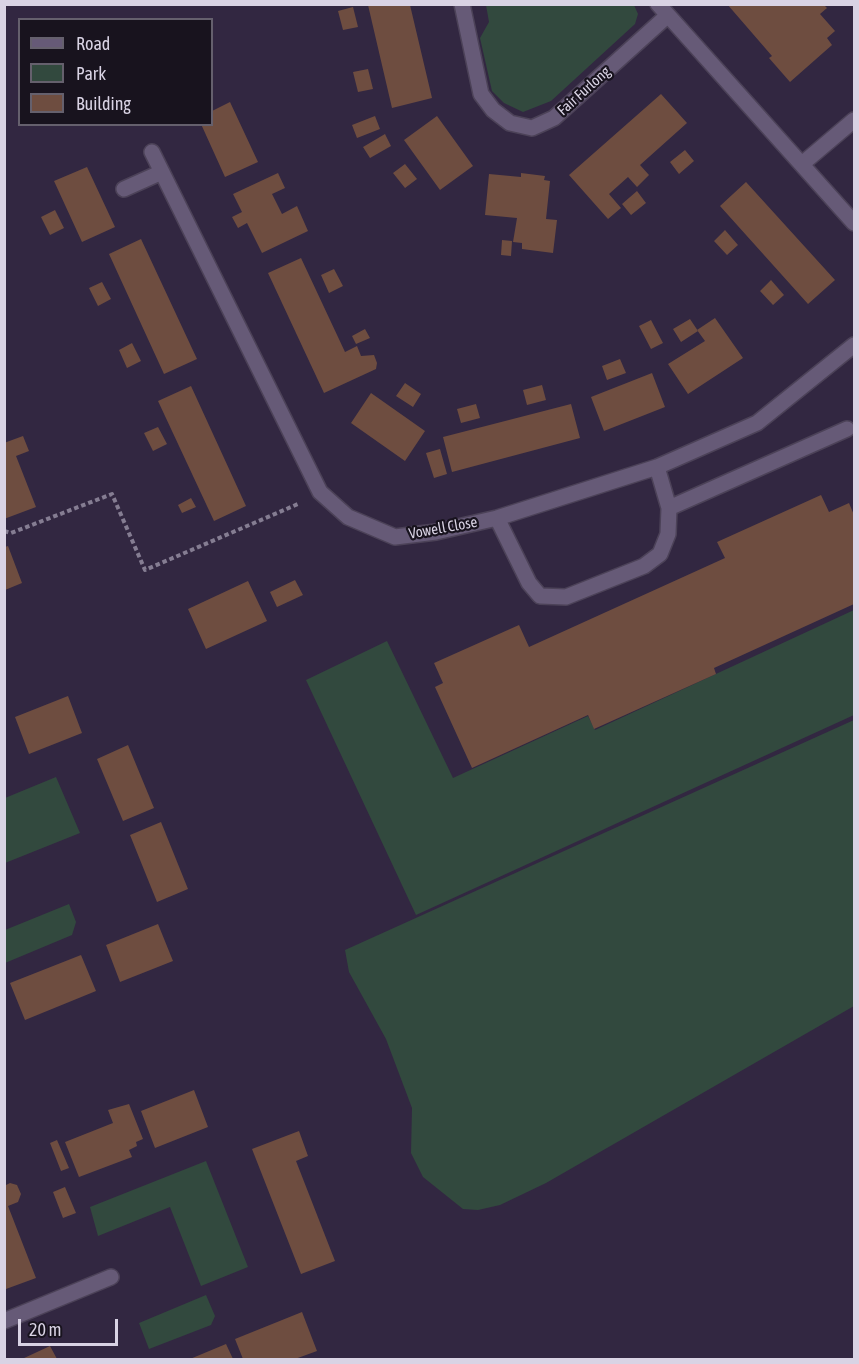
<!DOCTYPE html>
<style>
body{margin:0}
#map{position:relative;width:859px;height:1364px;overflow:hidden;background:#322741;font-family:"Asap Condensed",sans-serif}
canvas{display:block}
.frame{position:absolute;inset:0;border:6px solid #d9d3e4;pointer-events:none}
.legend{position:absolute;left:18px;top:18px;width:195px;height:108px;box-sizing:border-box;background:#18131e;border:2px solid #65606d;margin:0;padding:8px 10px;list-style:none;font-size:18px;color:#d9d3e4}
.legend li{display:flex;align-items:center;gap:12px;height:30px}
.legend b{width:30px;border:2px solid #65606d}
.scale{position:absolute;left:18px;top:1319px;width:100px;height:27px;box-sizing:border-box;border:3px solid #d9d3e4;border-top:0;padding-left:8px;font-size:18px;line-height:21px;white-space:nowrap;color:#d9d3e4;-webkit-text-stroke:4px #18131e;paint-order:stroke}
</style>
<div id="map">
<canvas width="859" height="1364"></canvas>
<div class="frame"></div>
<ul class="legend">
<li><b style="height:8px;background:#665a77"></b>Road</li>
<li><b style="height:16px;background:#32493e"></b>Park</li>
<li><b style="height:16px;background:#6e4d40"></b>Building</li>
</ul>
<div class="scale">20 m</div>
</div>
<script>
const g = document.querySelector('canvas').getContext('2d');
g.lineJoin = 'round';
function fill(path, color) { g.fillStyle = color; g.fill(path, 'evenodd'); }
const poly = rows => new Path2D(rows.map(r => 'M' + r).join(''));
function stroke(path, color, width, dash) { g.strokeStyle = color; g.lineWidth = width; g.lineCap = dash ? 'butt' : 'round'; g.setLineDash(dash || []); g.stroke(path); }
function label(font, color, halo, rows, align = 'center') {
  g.font = font + ' "Asap Condensed",sans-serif'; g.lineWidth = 4.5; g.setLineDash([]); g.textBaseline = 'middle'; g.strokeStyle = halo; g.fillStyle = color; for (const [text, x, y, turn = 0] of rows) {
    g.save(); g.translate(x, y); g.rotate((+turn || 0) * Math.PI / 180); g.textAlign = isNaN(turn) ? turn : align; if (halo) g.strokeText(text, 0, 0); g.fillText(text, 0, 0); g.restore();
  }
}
const green = poly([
 [486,5,634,5,638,14,635,24,551,101,523,112,504,103,492,91,480,38,489,22],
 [854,610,854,715,416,915,306,680,387,641,453,778,588,716,595,730],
 [854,720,854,1006,546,1183,500,1205,478,1210,463,1209,423,1177,411,1153,412,1108,386,1039,349,972,345,950],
 [56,777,80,833,5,863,5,798],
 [69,904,76,922,72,935,5,963,5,930],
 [206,1161,248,1267,201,1286,170,1207,98,1236,90,1207],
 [206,1295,215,1316,211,1325,149,1349,139,1323]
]);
const building = poly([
 [727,4,823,4,827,8,820,14,835,31,827,38,832,45,790,82,769,58,772,56],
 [368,5,410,5,432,98,392,108],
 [353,7,358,27,343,30,338,11],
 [368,69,373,89,358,92,353,72],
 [661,94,687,123,640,165,649,175,637,187,628,177,609,194,621,208,608,219,569,175],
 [230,102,258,162,225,177,201,124,212,124,212,111],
 [375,116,380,129,357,138,352,125],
 [437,116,473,166,440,190,404,140],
 [385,134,391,146,370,158,363,147],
 [685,150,694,161,679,174,670,162],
 [405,164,417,179,405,188,393,173],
 [87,167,115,227,82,242,54,181],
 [278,173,285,188,272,194,282,214,297,206,308,231,262,253,247,223,238,228,232,217,242,212,233,194],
 [521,173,545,176,544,180,550,181,546,219,557,220,553,253,522,249,522,243,513,242,517,218,485,215,489,174,521,177],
 [746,182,835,280,808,304,720,206],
 [637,191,646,203,631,215,622,204],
 [55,210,64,228,50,235,41,217],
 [725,230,738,245,727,255,714,241],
 [141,239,197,359,164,374,109,254],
 [502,240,512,241,511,256,501,255],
 [301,258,345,352,357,346,361,356,374,355,377,363,376,369,324,393,268,273],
 [334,269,343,286,329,293,321,275],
 [771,280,784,295,773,305,760,291],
 [102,282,111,299,98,306,89,288],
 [715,318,743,358,688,394,668,364,705,341,697,330],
 [690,319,698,331,681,342,673,329],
 [651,320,663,343,651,349,639,326],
 [365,329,370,338,356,344,352,336],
 [132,343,141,361,127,368,119,350],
 [620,359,626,373,607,380,602,366],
 [652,373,665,407,604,431,591,397],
 [405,383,421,394,413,407,396,396],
 [542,385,546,400,527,405,523,390],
 [191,386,246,506,214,521,158,401],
 [371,393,425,431,405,461,351,423],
 [476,404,480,418,461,423,457,409],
 [571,404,580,438,452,472,443,437],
 [158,427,167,444,153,451,144,433],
 [23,436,29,451,16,456,36,507,4,519,4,443],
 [440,449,447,474,434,478,426,453],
 [821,495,829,512,849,503,854,515,854,604,714,668,716,674,594,729,588,715,472,768,435,687,443,683,434,663,519,625,529,647,725,558,717,542],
 [191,498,196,507,182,513,178,505],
 [8,546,22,583,5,590,5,547],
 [295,580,303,595,277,607,270,592],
 [248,581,267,621,206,649,188,609],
 [68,696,82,733,29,754,15,717],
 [128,745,154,808,123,821,97,759],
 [161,822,188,889,157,902,130,835],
 [158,924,173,961,120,982,106,945],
 [81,955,96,991,25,1020,10,983],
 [194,1090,208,1127,155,1148,141,1111],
 [129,1104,143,1139,136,1142,137,1146,129,1150,132,1157,79,1177,65,1142,113,1123,108,1110],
 [299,1131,308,1156,296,1161,335,1261,301,1274,252,1149],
 [57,1140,69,1168,61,1171,50,1143],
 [10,1183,17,1185,21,1194,18,1202,8,1206,36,1278,6,1289,4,1186],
 [65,1187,76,1213,63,1218,53,1192],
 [302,1312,317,1351,295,1359,243,1359,235,1339],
 [226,1344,233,1359,190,1359],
 [50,1346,57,1359,22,1359]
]);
const path = poly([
 [4,531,11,533,112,494,145,570,298,504]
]);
const minor = poly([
 [462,4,481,94,493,110,510,123,532,128,554,118,667,16],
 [658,4,854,223],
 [152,152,320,492,348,517,395,537,436,532,497,518,657,467,757,423,854,345],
 [802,164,854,120],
 [124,189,162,172],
 [669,508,847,429],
 [497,518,529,583,540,596,566,597,644,566,660,554,668,534,669,508,657,467],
 [4,1321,111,1277]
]);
const streetNames = [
 ["Fair Furlong",584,91,-42],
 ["Vowell Close",443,528,-10]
];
fill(green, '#32493e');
fill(building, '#6e4d40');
stroke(minor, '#4c4258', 18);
stroke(path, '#857d92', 4, [4.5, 3]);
stroke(minor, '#665a77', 15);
label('15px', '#d9d3e4', '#18131e', streetNames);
</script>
